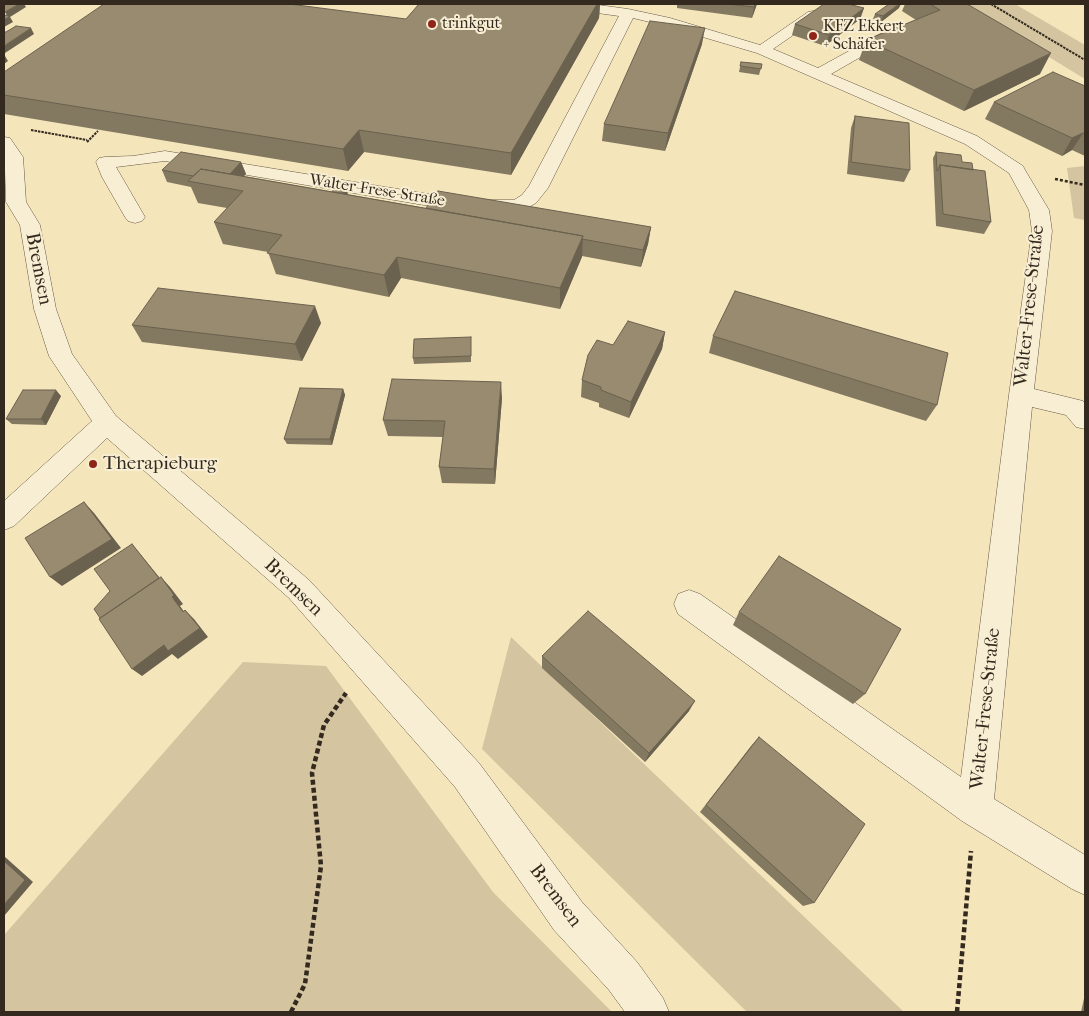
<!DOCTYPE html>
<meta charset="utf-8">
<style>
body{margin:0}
#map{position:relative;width:1089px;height:1016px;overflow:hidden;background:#f5e5bb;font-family:"IM FELL French Canon",serif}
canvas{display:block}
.frame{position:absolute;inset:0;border:5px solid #33291e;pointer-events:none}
</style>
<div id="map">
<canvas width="1089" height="1016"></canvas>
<div class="frame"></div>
</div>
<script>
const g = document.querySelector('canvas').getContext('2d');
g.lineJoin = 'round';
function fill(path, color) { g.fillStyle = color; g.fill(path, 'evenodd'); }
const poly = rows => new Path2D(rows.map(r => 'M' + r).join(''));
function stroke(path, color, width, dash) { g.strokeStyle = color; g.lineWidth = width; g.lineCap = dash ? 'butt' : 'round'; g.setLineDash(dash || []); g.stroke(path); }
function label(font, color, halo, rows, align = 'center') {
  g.font = font + ' "IM FELL French Canon",serif'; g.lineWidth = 4; g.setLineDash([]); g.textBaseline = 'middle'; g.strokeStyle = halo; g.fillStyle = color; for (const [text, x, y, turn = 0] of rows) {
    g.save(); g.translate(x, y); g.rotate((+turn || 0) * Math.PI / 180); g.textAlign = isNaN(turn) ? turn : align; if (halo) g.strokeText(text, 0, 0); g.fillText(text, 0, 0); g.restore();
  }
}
const green = poly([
 [962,4,1015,4,1085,45,1085,79],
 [1085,166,1085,220,1074,218,1067,168],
 [511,637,904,1012,747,1012,482,749],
 [243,662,326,666,493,892,612,1012,4,1012,4,935]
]);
const pathFar2 = poly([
 [991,4,1085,60],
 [31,130,87,140],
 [87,142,98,131]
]);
const pathFar1 = poly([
 [1055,179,1085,185]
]);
const path = poly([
 [291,1012,305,984,321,866,312,773,324,725,346,693],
 [957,1012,971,851]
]);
const minor = poly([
 [554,4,591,4,628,9,670,18,760,45,808,12,813,11,818,12,820,15,818,18,773,49,818,68,889,29,899,29,901,32,899,35,831,74,977,136,1023,166,1025,170,1049,210,1052,231,1034,389,1083,401,1085,404,1085,429,1076,427,1066,415,1032,407,994,799,1085,855,1085,895,1072,889,962,821,678,614,674,604,678,594,689,590,700,594,961,777,1009,395,1032,231,1029,210,1009,173,965,144,757,53,662,25,633,18,548,188,536,203,525,209,493,213,465,212,165,161,116,167,145,217,142,221,135,223,128,221,125,217,102,177,96,162,99,158,105,157,133,156,165,151,465,200,514,200,522,195,529,186,619,16,561,8,556,7,554,4],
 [4,137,10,138,23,157,26,202,40,225,56,309,72,354,116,416,309,580,479,763,582,902,637,962,663,998,669,1012,625,1012,609,990,554,930,455,787,289,598,107,438,14,526,4,530,4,501,92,421,49,356,34,309,20,225,6,202,4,137]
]);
const wall = poly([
 [419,4,600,4,599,18,511,175,364,152,348,171,4,114,4,72,406,19],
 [677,4,757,4,752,18,677,8],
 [905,4,967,4,1040,74,964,111,859,60,866,40,916,20,902,11],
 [864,8,860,19,825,46,792,35,795,24],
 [899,8,881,22,873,19,875,14],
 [702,44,665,151,602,141,604,124],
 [741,62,762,64,759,75,739,72],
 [1085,86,1085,156,1072,150,1062,156,985,119,994,102],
 [855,116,910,170,904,182,847,174,851,128],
 [936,152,962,162,973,170,991,222,984,234,936,226,933,158],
 [241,162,246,174,243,176,426,208,651,227,648,244,641,267,582,256,560,309,401,278,389,297,276,274,268,252,223,244,214,222,227,208,198,203,191,187,167,182,162,170],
 [321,323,302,361,142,342,132,325],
 [665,332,662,349,629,418,599,407,599,403,581,397,582,380,613,345],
 [713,336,937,405,926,421,709,353],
 [471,337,471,362,414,364,413,358],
 [343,389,345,395,332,445,287,444,284,439],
 [61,396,46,425,12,424,6,419],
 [502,398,495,484,442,483,439,467,443,437,388,436,383,420],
 [739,612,865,694,853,704,733,625],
 [542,656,689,711,645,762,542,668],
 [759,737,814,903,803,906,700,812,751,746],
 [1085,994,1085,1012,1081,1012]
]);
const shadedWall = poly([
 [19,4,24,4,26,7,10,17,13,22,4,27,4,20,8,17,5,12],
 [597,4,600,4,599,18,511,175,511,153],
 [755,4,757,4,752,18,754,7],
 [899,4,901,4,899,8,881,22,883,16],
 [864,8,860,19,825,46,829,35],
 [31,28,34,34,5,53,4,50,4,46],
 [705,28,702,44,665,151,668,133],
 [1051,53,1040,74,964,111,974,90],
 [4,56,5,56,8,61,4,64],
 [359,130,364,152,348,171,343,149],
 [1083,133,1072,150,1062,156,1072,138],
 [241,162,246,174,232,189,222,182],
 [346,188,348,194,337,207,336,201],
 [651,227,648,244,641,267,643,250],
 [583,236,582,257,560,309,560,288],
 [397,257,401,278,389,297,384,275],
 [315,306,321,323,302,361,295,344],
 [665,332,662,349,629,418,631,402],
 [501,382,502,398,495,484,494,469],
 [343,389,345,395,332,445,330,439],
 [56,390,61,396,46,425,41,419],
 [84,502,94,513,121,548,62,586,50,577],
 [132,544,168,588,109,628],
 [161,577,170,587,183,604,180,606,191,621,183,612,172,597],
 [185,610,194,619,208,637,178,659,172,654,142,676,132,669],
 [695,701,689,711,645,762,649,753],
 [4,856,33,882,4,916]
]);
const building = poly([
 [4,4,19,4,5,12,4,12,4,4],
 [104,4,289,4,406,19,419,4,597,4,511,153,359,130,343,149,4,95,4,72,104,4],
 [728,4,755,4,754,7,728,4],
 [824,4,848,4,864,8,829,35,795,24,824,4],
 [889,4,899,4,883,16,875,14,889,4],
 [930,4,967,4,1051,53,974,90,866,40,940,10,930,4],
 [4,15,10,16,4,20,4,15],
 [650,21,705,28,668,133,604,124,650,21],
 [16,26,31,28,4,46,4,32,6,32,16,26],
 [741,62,762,64,761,69,740,66,741,62],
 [1053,72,1085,86,1085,134,1083,133,1072,138,994,102,1053,72],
 [855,116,909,123,910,170,851,162,855,116],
 [181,152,241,162,230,174,201,169,193,176,162,170,181,152],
 [936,152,961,155,962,162,972,163,973,170,940,165,937,171,936,152],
 [940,165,985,171,991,222,943,214,940,165],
 [201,169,583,236,560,288,397,257,384,275,267,253,282,235,214,222,243,191,188,181,201,169],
 [336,186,346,188,342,193,332,192,336,186],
 [438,191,651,227,643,250,582,239,583,236,426,208,438,191],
 [158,288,315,306,295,344,132,325,158,288],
 [735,291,948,353,937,405,713,336,735,291],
 [628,321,665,332,631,402,601,390,601,387,582,380,588,355,597,340,613,345,628,321],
 [471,337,471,356,413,358,414,339,471,337],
 [392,379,501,382,494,469,439,467,445,421,383,420,392,379],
 [300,388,343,389,330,439,284,439,300,388],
 [23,390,56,390,41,419,6,419,23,390],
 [84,502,112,539,50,577,25,538,84,502],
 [132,544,159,578,100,618,94,609,110,591,94,569,132,544],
 [779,556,901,629,865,694,739,612,779,556],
 [161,577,174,595,172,597,183,612,185,610,200,628,168,651,164,645,132,669,99,619,161,577],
 [588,611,695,701,649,753,542,656,588,611],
 [759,737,865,824,814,903,706,805,759,737],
 [4,861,25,880,4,905,4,861]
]);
const markers = [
 [432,24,5,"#8f2418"],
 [813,36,5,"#8f2418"],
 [93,464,5,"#8f2418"]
];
const farPoinames = [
 ["trinkgut",442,24],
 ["KFZ Ekkert",823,27],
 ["+ Schäfer",823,45]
];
const farStreetnames = [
 ["Walter-Frese-Straße",377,191,9]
];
const streetNames = [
 ["Bremsen",38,269,79],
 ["Walter-Frese-Straße",1030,306,-84],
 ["Bremsen",293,588,44],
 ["Walter-Frese-Straße",986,709,-84],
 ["Bremsen",555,896,53]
];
const poiNames = [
 ["Therapieburg",103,464]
];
fill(green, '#d4c5a0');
stroke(minor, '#645845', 1);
stroke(pathFar2, '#33291e', 2, [2.5, 1]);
stroke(pathFar1, '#33291e', 2.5, [3, 2]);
stroke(path, '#33291e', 4.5, [5, 3]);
fill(minor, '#f8eed3');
fill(wall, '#837860');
fill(shadedWall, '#6a614e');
fill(building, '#988b70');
stroke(building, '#6a614e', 1);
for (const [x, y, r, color] of markers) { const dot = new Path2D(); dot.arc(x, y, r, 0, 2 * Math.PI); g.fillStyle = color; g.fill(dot); stroke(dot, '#f8eed3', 2); }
label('16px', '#33291e', '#f8eed3', farPoinames, 'left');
label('16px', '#33291e', '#f8eed3', farStreetnames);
label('19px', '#33291e', '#f8eed3', streetNames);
label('19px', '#33291e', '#f8eed3', poiNames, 'left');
</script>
